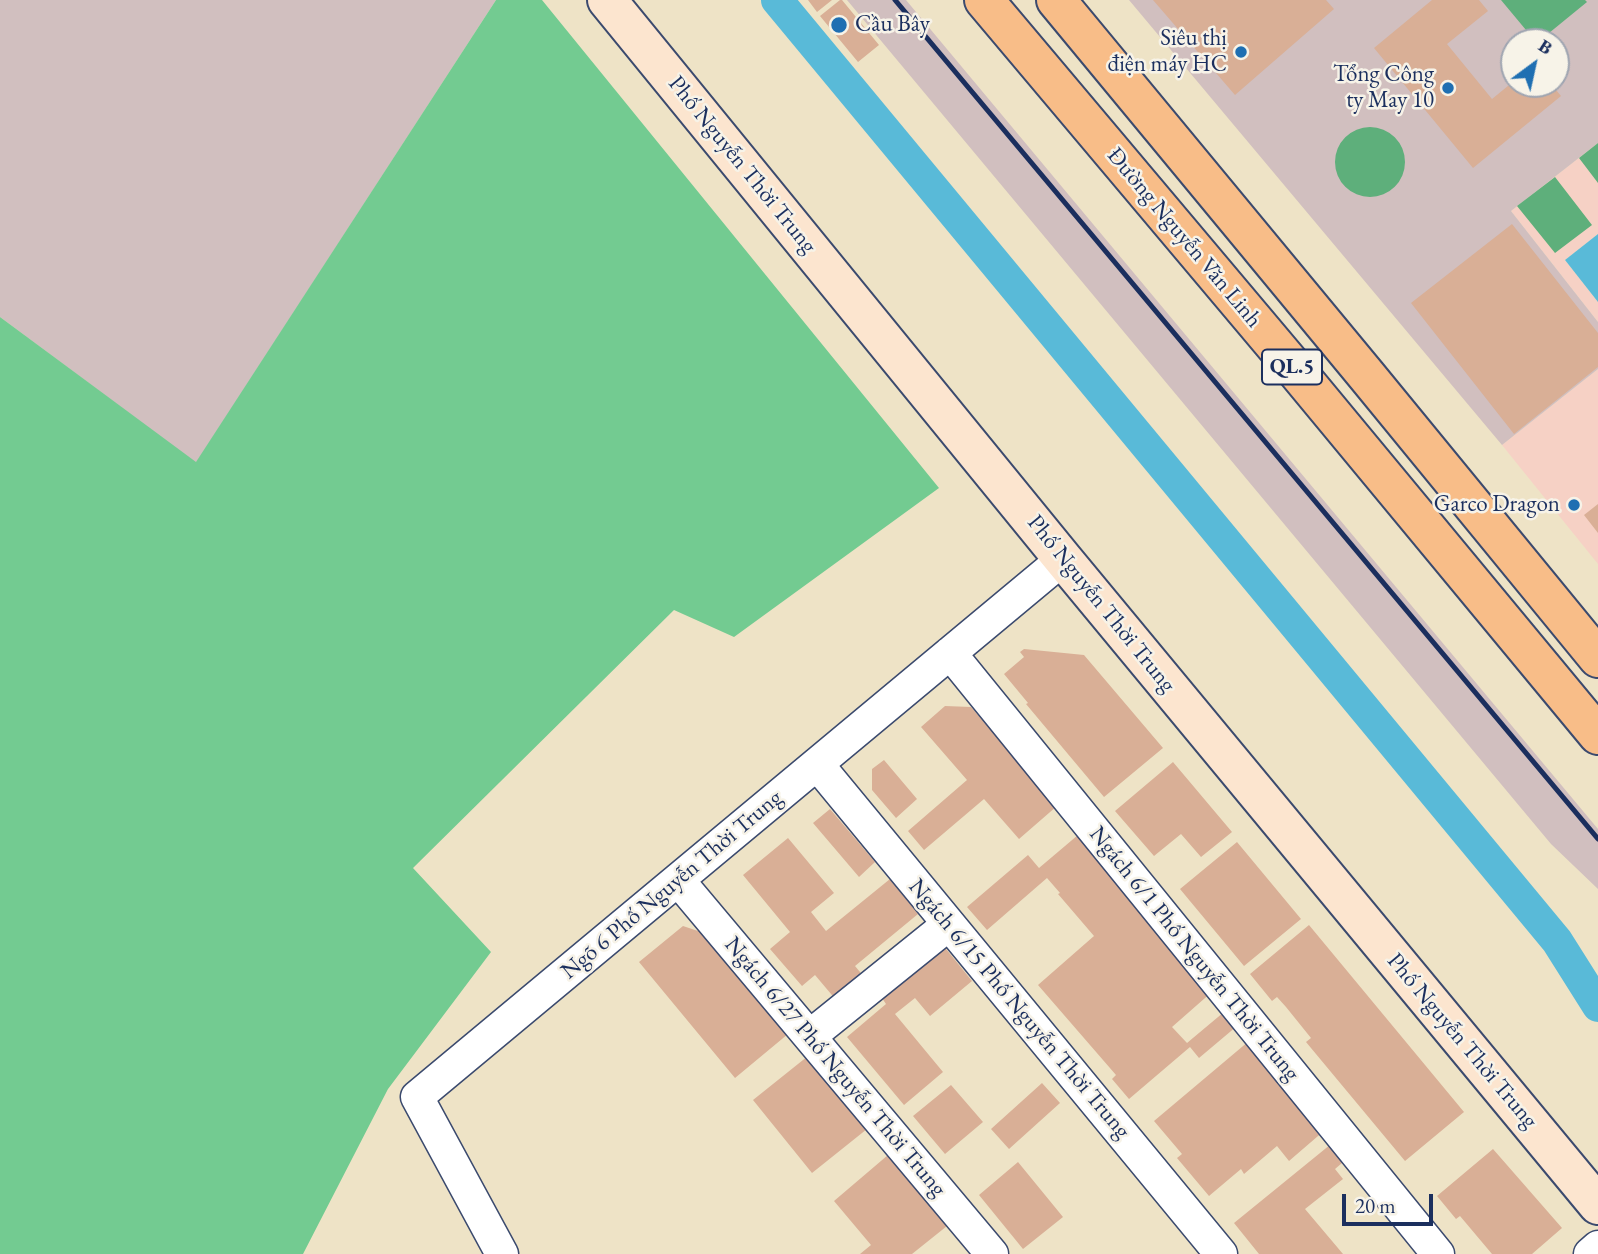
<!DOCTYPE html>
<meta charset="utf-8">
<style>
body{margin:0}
#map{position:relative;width:1598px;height:1254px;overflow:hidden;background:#eee3c6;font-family:"EB Garamond",serif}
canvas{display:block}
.north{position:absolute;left:1500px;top:28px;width:70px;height:70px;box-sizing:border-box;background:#f7f3e8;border:2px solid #9fa5b1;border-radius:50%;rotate:33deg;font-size:19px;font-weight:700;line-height:28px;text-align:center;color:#1b2f5e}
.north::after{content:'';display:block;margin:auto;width:24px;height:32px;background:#1f6fb2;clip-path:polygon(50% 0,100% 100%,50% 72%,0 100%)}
.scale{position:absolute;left:1342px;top:1194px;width:91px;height:32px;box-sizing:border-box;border:4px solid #1b2f5e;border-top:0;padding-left:9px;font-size:21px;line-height:24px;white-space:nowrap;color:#1b2f5e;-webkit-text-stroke:5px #f7f3e8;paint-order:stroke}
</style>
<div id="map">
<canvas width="1598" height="1254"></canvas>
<div class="north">B</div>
<div class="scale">20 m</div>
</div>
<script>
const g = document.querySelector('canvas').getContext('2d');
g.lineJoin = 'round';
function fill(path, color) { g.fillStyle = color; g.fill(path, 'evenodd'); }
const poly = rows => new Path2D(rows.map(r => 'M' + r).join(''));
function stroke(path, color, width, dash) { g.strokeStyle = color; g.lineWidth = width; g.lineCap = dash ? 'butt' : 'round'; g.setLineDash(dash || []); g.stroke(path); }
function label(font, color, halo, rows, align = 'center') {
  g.font = font + ' "EB Garamond",serif'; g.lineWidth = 5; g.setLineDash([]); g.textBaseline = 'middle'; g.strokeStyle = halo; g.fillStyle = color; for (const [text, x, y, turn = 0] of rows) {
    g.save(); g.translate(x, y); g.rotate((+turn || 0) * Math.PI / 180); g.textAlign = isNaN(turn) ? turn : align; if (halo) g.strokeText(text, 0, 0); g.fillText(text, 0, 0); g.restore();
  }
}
const built = poly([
 [1598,143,1598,234,1565,260,1598,302,1598,322,1511,211],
 [1598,369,1598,564,1502,445]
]);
const industrial = poly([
 [0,0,496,0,196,463,0,317],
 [847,0,906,0,1598,829,1598,889,1551,844],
 [1129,0,1598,0,1598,143,1511,211,1598,322,1598,369,1502,445],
 [1514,42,1556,42,1556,84,1514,84]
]);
const green = poly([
 [496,0,542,0,939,488,734,637,674,610,413,868,491,952,388,1089,303,1254,0,1254,0,317,196,462]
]);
const forest = poly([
 [1501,0,1585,0,1587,2,1538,42,1536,42],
 '1335 162a35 35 0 1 1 70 0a35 35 0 1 1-70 0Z',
 [1598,143,1598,183,1579,158],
 [1555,177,1592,225,1555,253,1517,206]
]);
const water = poly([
 [1598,234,1598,302,1565,260]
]);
const canal = poly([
 [777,0,1557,941,1598,1006]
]);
const building = poly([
 [808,0,832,0,817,12],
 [840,0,842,0,879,45,858,62,820,16],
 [1153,0,1326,0,1334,9,1235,95],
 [1432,0,1479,0,1488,11,1447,44,1492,99,1514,81,1514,84,1551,84,1561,96,1473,168,1374,48],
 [1512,224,1598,333,1598,367,1514,434,1411,303],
 [1598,504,1598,533,1584,515],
 [1024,649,1084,655,1163,748,1104,797,1026,704,1028,703,1004,674,1024,657,1020,652],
 [945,706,971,707,1057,806,1019,839,984,799,924,850,908,831,967,780,921,727],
 [884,760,917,799,896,818,872,790,872,769],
 [1173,762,1232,832,1201,857,1181,834,1154,856,1115,811],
 [830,809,875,862,859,877,813,823],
 [1078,835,1213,991,1172,1027,1187,1043,1224,1012,1237,1026,1199,1058,1190,1047,1129,1099,1112,1079,1116,1075,1038,985,1094,936,1058,894,1060,893,1047,878,987,930,967,907,1028,855,1039,868],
 [788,838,834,893,811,912,826,931,890,879,918,914,855,966,870,984,842,1007,815,975,802,986,770,949,790,932,743,875],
 [1237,842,1301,919,1244,966,1180,889],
 [1309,925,1464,1112,1405,1161,1306,1042,1311,1038,1286,1007,1277,997,1272,1001,1250,974],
 [683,926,704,933,788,1034,735,1078,639,962],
 [942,944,972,981,930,1016,915,998,895,1014,943,1072,904,1105,847,1037,886,1004,880,995],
 [1249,1041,1325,1130,1289,1161,1277,1146,1244,1174,1241,1169,1209,1196,1177,1158,1182,1154,1154,1121],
 [808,1056,867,1129,812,1173,753,1100],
 [1042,1083,1060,1103,1009,1149,991,1129],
 [951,1085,983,1122,945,1154,913,1116],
 [1336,1140,1349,1157,1335,1169,1343,1179,1305,1209,1343,1254,1259,1254,1234,1223],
 [1493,1149,1562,1228,1532,1254,1492,1254,1460,1216,1456,1219,1437,1196],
 [888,1155,947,1226,912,1254,860,1254,871,1245,834,1201],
 [1018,1162,1063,1217,1023,1249,979,1195]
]);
const street = poly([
 [950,653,1438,1254],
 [817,764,1221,1254],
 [678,880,992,1254],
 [810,1036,949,924],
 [502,1254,417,1097,1063,559],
 [1590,1254,1598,1247]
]);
const secondary = poly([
 [607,0,1063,559,1598,1205]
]);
const highway = poly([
 [984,0,1294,368,1598,735],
 [1056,0,1367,376,1598,658]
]);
const rail = poly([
 [895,0,1598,839]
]);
const markers = [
 [839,25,9,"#1f6fb2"],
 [1241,52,7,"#1f6fb2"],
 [1448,88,7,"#1f6fb2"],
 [1574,505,7,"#1f6fb2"]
];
const shields = [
 [1292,367,60]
];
const shieldNames = [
 ["QL.5",1292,367]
];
const poiNames = [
 ["Cầu Bây",855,25,"left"],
 ["Siêu thị",1227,39],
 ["điện máy HC",1227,65],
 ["Tổng Công",1434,75],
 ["ty May 10",1434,101],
 ["Garco Dragon",1560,505]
];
const streetNames = [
 ["Phố Nguyễn Thời Trung",742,165,51],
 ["Đường Nguyễn Văn Linh",1184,238,50],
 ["Phố Nguyễn Thời Trung",1101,604,51],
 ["Ngõ 6 Phố Nguyễn Thời Trung",672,885,-40],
 ["Ngách 6/1 Phố Nguyễn Thời Trung",1194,954,51],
 ["Ngách 6/15 Phố Nguyễn Thời Trung",1019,1009,50],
 ["Phố Nguyễn Thời Trung",1462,1041,50],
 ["Ngách 6/27 Phố Nguyễn Thời Trung",835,1067,50]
];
fill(built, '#f6d1c5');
fill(industrial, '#d1bfbf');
fill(green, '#73cb91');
fill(forest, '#5eaf7b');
fill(water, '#59bad8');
stroke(canal, '#59bad8', 32);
fill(building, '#d9af96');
stroke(street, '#3b4a6e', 35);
stroke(secondary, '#3b4a6e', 42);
stroke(highway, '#3b4a6e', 42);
stroke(street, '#fff', 32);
stroke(secondary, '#fce5cf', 38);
stroke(highway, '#f8bd88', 38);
stroke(rail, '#1b2f5e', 5);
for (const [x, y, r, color] of markers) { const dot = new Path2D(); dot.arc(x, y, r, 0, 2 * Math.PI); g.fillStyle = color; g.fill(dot); stroke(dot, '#f7f3e8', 2.5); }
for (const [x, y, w] of shields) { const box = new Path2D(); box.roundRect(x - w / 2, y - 17.5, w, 35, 5); g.fillStyle = '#f7f3e8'; g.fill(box); stroke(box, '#1b2f5e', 2); }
label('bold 21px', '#1b2f5e', null, shieldNames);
label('23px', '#1b2f5e', '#f7f3e8', poiNames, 'right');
label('23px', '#1b2f5e', '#f7f3e8', streetNames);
</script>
